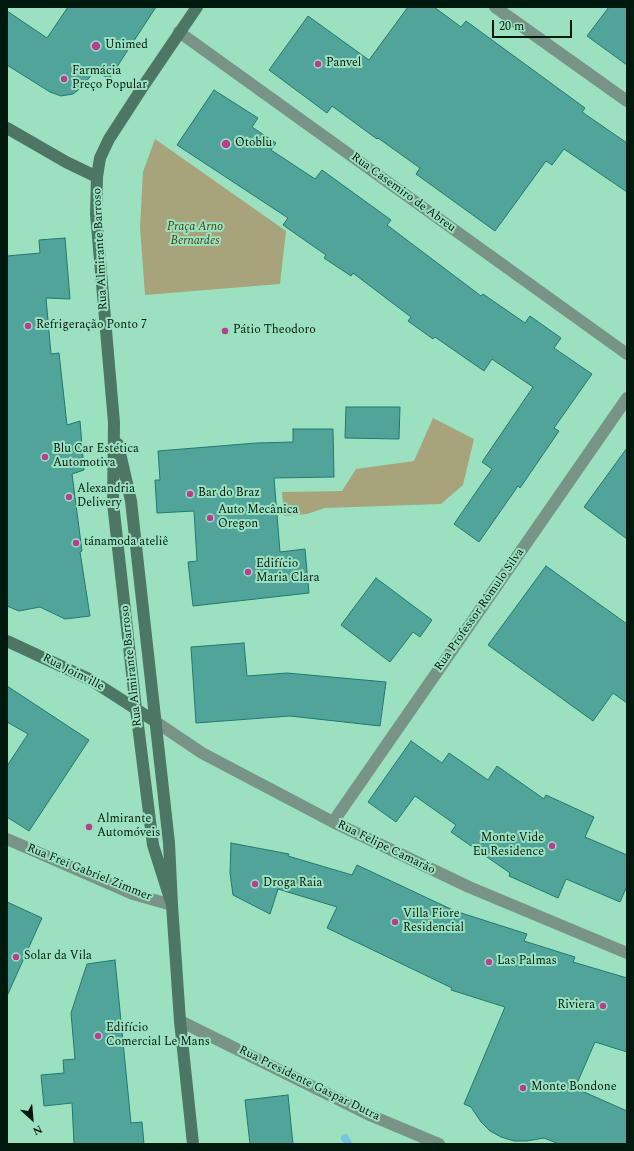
<!DOCTYPE html>
<meta charset="utf-8">
<style>
body{margin:0}
#map{position:relative;width:634px;height:1151px;overflow:hidden;background:#9be1c0;font-family:Spectral,serif}
canvas{display:block}
.frame{position:absolute;inset:0;border:8px solid #00190e;pointer-events:none}
.north{position:absolute;left:12px;top:1099px;width:40px;height:40px;-webkit-text-stroke:3px #9be1c0;paint-order:stroke;rotate:154deg;font-size:11px;font-weight:700;line-height:16px;text-align:center;color:#00190e}
.north::after{content:'';display:block;margin:auto;width:14px;height:18px;background:#00190e;clip-path:polygon(50% 0,100% 100%,50% 72%,0 100%)}
.scale{position:absolute;left:492px;top:20px;width:80px;height:18px;box-sizing:border-box;border:2px solid #00190e;border-top:0;padding-left:5px;font-size:12px;line-height:14px;white-space:nowrap;color:#00190e;-webkit-text-stroke:3px #9be1c0;paint-order:stroke}
</style>
<div id="map">
<canvas width="634" height="1151"></canvas>
<div class="frame"></div>
<div class="north">N</div>
<div class="scale">20 m</div>
</div>
<script>
const g = document.querySelector('canvas').getContext('2d');
g.lineJoin = 'round';
function fill(path, color) { g.fillStyle = color; g.fill(path, 'evenodd'); }
const poly = rows => new Path2D(rows.map(r => 'M' + r).join(''));
function stroke(path, color, width, dash) { g.strokeStyle = color; g.lineWidth = width; g.lineCap = dash ? 'butt' : 'round'; g.setLineDash(dash || []); g.stroke(path); }
function label(font, color, halo, rows, align = 'center') {
  g.font = font + ' Spectral,serif'; g.lineWidth = 4; g.setLineDash([]); g.textBaseline = 'middle'; g.strokeStyle = halo; g.fillStyle = color; for (const [text, x, y, turn = 0] of rows) {
    g.save(); g.translate(x, y); g.rotate((+turn || 0) * Math.PI / 180); g.textAlign = isNaN(turn) ? turn : align; if (halo) g.strokeText(text, 0, 0); g.fillText(text, 0, 0); g.restore();
  }
}
const green = poly([
 [155,139,286,231,280,284,145,295,140,227,143,172],
 [433,418,474,439,463,485,441,504,325,508,307,514,284,516,282,492,342,491,356,469,414,461]
]);
const stream = poly([
 [345,1138,348,1144]
]);
const building = poly([
 [68,7,156,7,109,79,95,70,82,87,73,94,61,96,50,92,7,65,7,11,47,38,68,7],
 [408,7,434,7,461,27,466,21,585,108,582,112,627,143,627,192,564,149,552,165,546,161,495,231,416,174,420,168,378,138,377,139,332,106,327,113,269,70,308,16,369,60,408,7],
 [609,7,627,7,627,65,587,36,609,7],
 [214,90,258,118,252,127,276,143,271,150,315,179,322,170,391,220,387,225,481,296,483,294,525,323,530,316,561,338,554,348,592,374,554,428,559,431,520,488,518,486,479,542,454,524,492,469,482,462,533,387,492,359,484,371,435,337,433,339,408,321,411,317,353,273,351,276,324,258,326,255,283,225,288,218,177,145,214,90],
 [65,238,70,299,46,298,51,354,59,353,67,425,80,421,84,470,72,474,82,551,80,552,90,616,65,619,40,607,19,611,7,606,7,256,40,253,39,240,65,238],
 [346,407,400,407,399,439,345,438,346,407],
 [293,429,333,429,334,477,274,478,280,552,305,549,309,593,193,606,188,562,197,561,194,511,157,513,155,480,160,480,158,451,256,443,293,442,293,429],
 [627,448,627,539,584,507,627,448],
 [546,566,627,624,627,703,613,693,593,721,488,645,546,566],
 [376,578,432,620,420,637,413,632,390,662,341,625,376,578],
 [244,643,247,676,287,673,386,682,380,726,290,716,196,723,191,647,244,643],
 [7,686,89,740,29,831,7,817,7,766,28,734,7,722,7,686],
 [411,741,442,763,449,753,488,780,497,766,544,799,546,795,594,817,585,837,627,855,627,886,620,902,566,879,558,898,509,876,510,873,451,832,456,825,415,796,396,822,368,802,411,741],
 [231,843,289,854,288,856,352,875,357,865,455,911,527,934,524,941,575,957,573,962,627,978,627,1052,595,1042,575,1088,627,1111,627,1144,559,1144,544,1138,527,1141,514,1141,501,1137,490,1131,481,1122,471,1107,464,1104,505,1007,451,990,452,988,327,928,337,907,278,889,270,914,233,895,230,873,231,843],
 [7,902,42,918,7,996,7,902],
 [115,960,131,1123,142,1122,144,1144,74,1144,72,1103,44,1106,41,1075,64,1073,63,1060,75,1059,71,1013,87,964,115,960],
 [288,1095,293,1144,250,1144,245,1100,288,1095]
]);
const street = poly([
 [495,7,627,101],
 [179,32,627,354],
 [156,722,202,753,333,822,469,887,627,953],
 [333,822,627,398],
 [7,839,133,894,172,905],
 [180,1021,372,1116,439,1144]
]);
const secondary = poly([
 [7,128,66,162,97,177],
 [118,444,131,501,169,843,172,905,180,1021,193,1144],
 [7,641,91,680,156,722],
 [172,905,153,845,136,709,113,503,114,423,96,214,97,177,100,158,109,139,144,85,197,7]
]);
const markers = [
 [96,46,5,"#ba3e90"],
 [318,64,4,"#ba3e90"],
 [64,79,4,"#ba3e90"],
 [226,144,5,"#ba3e90"],
 [28,326,4,"#ba3e90"],
 [225,331,4,"#ba3e90"],
 [45,457,4,"#ba3e90"],
 [190,494,4,"#ba3e90"],
 [69,497,4,"#ba3e90"],
 [210,518,4,"#ba3e90"],
 [76,543,4,"#ba3e90"],
 [248,572,4,"#ba3e90"],
 [89,827,4,"#ba3e90"],
 [552,846,4,"#ba3e90"],
 [255,884,4,"#ba3e90"],
 [395,922,4,"#ba3e90"],
 [16,957,4,"#ba3e90"],
 [489,962,4,"#ba3e90"],
 [603,1006,4,"#ba3e90"],
 [98,1036,4,"#ba3e90"],
 [523,1088,4,"#ba3e90"]
];
const poiNames = [
 ["Unimed",105,46],
 ["Panvel",326,64],
 ["Farmácia",72,72],
 ["Preço Popular",72,86],
 ["Otoblu",235,144],
 ["Refrigeração Ponto 7",36,326],
 ["Pátio Theodoro",233,331],
 ["Blu Car Estética",53,450],
 ["Automotiva",53,464],
 ["Alexandria",77,490],
 ["Delivery",77,504],
 ["Bar do Braz",198,494],
 ["Auto Mecânica",218,511],
 ["Oregon",218,525],
 ["tánamoda ateliê",84,543],
 ["Edifício",256,565],
 ["Maria Clara",256,579],
 ["Almirante",97,820],
 ["Automóveis",97,834],
 ["Monte Vide",544,839,"right"],
 ["Eu Residence",544,853,"right"],
 ["Droga Raia",263,884],
 ["Villa Fiore",403,915],
 ["Residencial",403,929],
 ["Solar da Vila",24,957],
 ["Las Palmas",497,962],
 ["Riviera",595,1006,"right"],
 ["Edifício",106,1029],
 ["Comercial Le Mans",106,1043],
 ["Monte Bondone",531,1088]
];
const streetNames = [
 ["Rua Casemiro de Abreu",403,193,36],
 ["Rua Almirante Barroso",101,249,-93],
 ["Rua Professor Rômulo Silva",480,610,-55],
 ["Rua Almirante Barroso",132,666,-96],
 ["Rua Joinville",73,673,27],
 ["Rua Felipe Camarão",386,848,26],
 ["Rua Frei Gabriel Zimmer",89,873,22],
 ["Rua Presidente Gaspar Dutra",309,1084,26]
];
const parkNames = [
 ["Praça Arno",195,228],
 ["Bernardes",195,242]
];
fill(green, '#a7a47c');
stroke(stream, '#78c5e1', 8);
fill(building, '#51a499');
stroke(building, '#20796f', 1);
stroke(street, '#789486', 12);
stroke(secondary, '#4d7764', 12);
for (const [x, y, r, color] of markers) { const dot = new Path2D(); dot.arc(x, y, r, 0, 2 * Math.PI); g.fillStyle = color; g.fill(dot); stroke(dot, '#9be1c0', 1.5); }
label('12px', '#00190e', '#9be1c0', poiNames, 'left');
label('12px', '#00190e', '#9be1c0', streetNames);
label('italic 12px', '#484310', '#9be1c0', parkNames);
</script>
